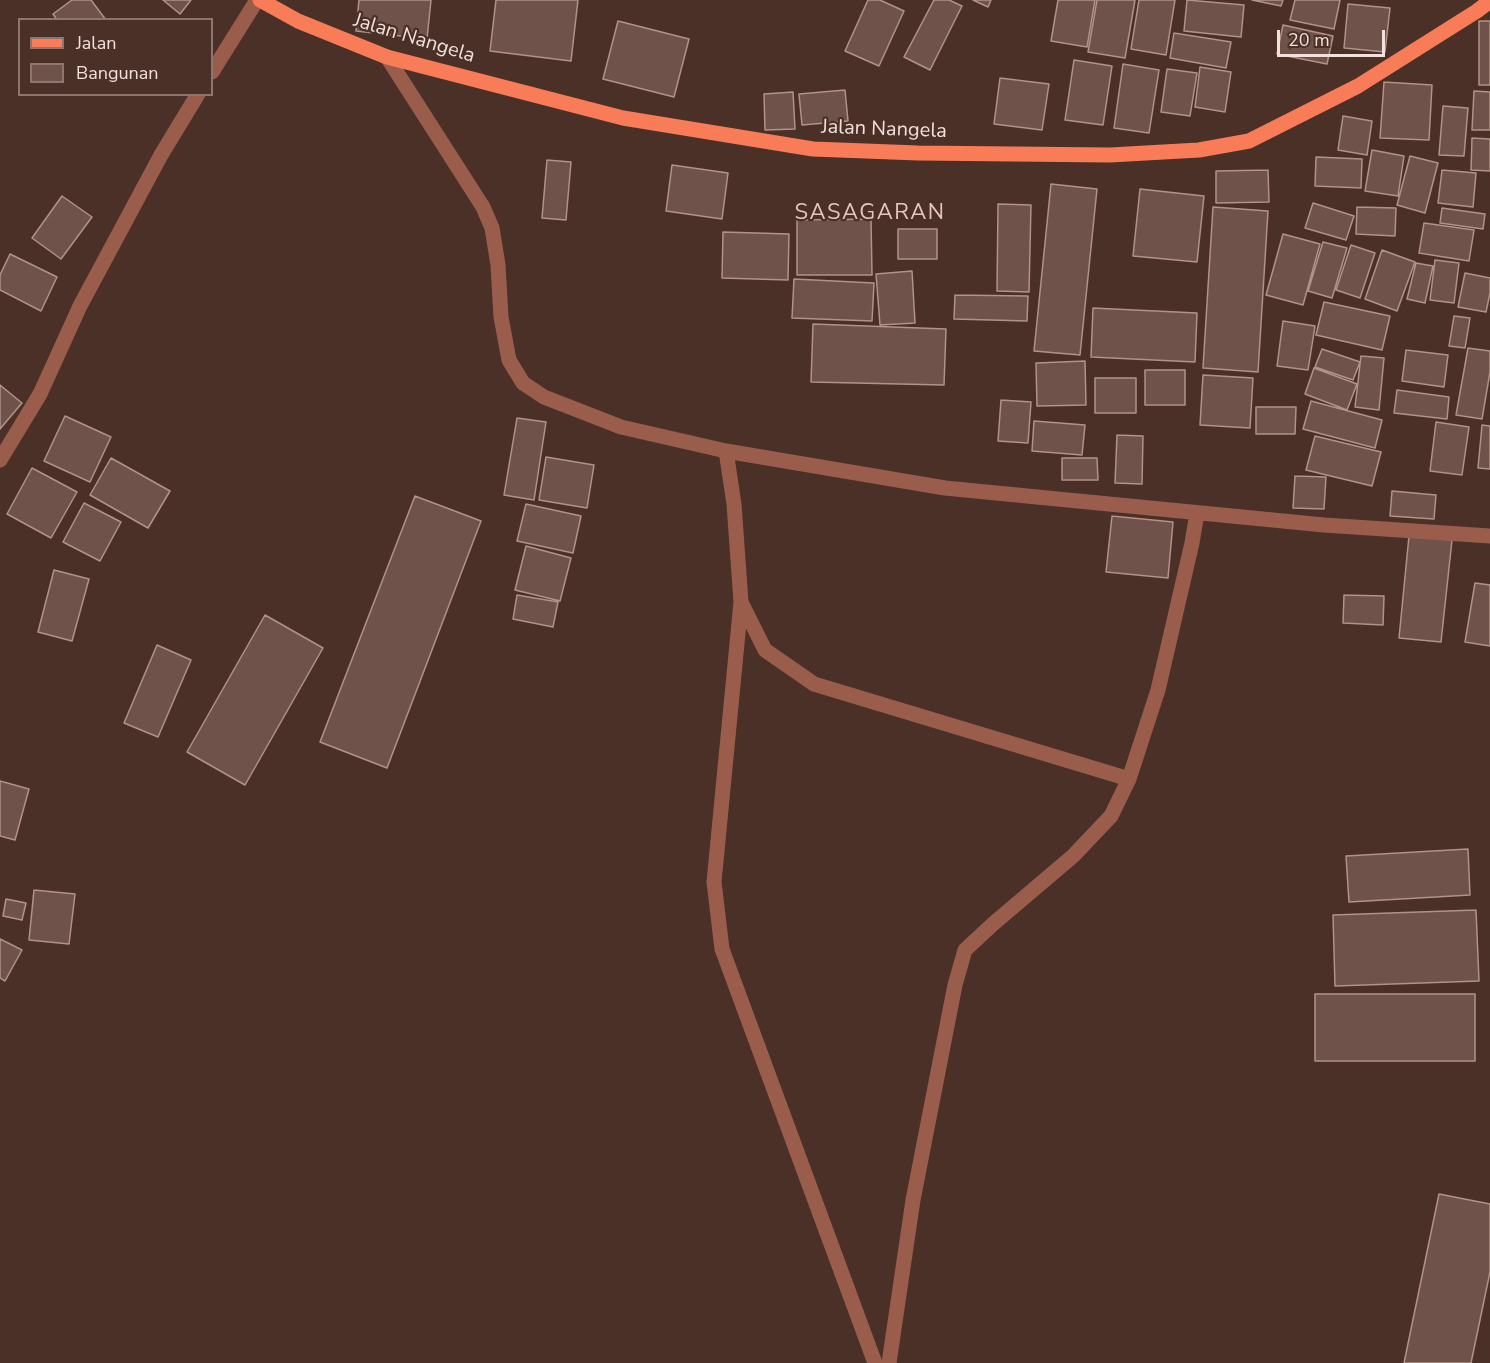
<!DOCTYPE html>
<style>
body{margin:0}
#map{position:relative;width:1490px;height:1363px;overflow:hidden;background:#4b3028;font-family:"Nunito Sans",sans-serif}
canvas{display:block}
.legend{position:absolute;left:18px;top:18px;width:195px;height:78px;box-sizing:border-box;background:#4b3028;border:2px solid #8e7670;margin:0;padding:8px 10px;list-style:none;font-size:18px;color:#f2e0db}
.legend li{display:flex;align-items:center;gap:12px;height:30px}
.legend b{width:30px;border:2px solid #8e7670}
.scale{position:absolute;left:1277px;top:30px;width:108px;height:27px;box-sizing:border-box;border:3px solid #f2e0db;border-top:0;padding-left:8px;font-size:18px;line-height:21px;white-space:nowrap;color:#f2e0db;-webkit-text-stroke:4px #4b3028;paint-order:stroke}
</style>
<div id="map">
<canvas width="1490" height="1363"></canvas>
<ul class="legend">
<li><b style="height:8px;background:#f97c59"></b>Jalan</li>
<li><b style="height:16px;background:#6f524a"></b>Bangunan</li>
</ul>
<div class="scale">20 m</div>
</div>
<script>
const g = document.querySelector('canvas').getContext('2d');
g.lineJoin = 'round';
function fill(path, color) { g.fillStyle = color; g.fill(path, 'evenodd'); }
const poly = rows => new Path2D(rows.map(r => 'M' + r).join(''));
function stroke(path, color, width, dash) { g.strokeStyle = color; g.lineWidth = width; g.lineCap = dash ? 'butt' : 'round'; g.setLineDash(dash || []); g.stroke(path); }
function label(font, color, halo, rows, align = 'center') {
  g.font = font + ' "Nunito Sans",sans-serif'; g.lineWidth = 4.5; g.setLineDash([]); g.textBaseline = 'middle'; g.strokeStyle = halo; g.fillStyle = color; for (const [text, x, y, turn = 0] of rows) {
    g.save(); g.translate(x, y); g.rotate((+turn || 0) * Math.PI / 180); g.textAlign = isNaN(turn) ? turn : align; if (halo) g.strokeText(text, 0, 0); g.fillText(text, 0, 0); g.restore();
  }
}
const building = poly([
 [72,0,91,0,106,20,57,20,53,14,72,0],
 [163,0,191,0,180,14,163,0],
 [359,0,431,0,427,39,356,31,359,0],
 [496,0,578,0,571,61,490,51,496,0],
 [868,0,880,0,904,11,879,66,845,51,868,0],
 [934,0,949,0,962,6,930,70,904,57,934,0],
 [973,0,991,0,988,7,973,0],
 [1058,0,1095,0,1087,47,1051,41,1058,0],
 [1097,0,1135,0,1125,58,1088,52,1097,0],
 [1139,0,1175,0,1166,55,1131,49,1139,0],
 [1187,0,1244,5,1241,37,1184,31,1187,0],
 [1252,0,1283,0,1281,6,1252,0],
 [1295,0,1340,0,1334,29,1290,20,1295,0],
 [1348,4,1390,8,1385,52,1344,48,1348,4],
 [618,21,689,39,674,97,603,79,618,21],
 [1479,21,1490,21,1490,85,1479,85,1479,21],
 [1283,25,1333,36,1327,64,1277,54,1283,25],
 [1174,33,1231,42,1226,68,1170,58,1174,33],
 [1074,60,1112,66,1103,125,1065,120,1074,60],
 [1123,64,1159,70,1149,133,1114,128,1123,64],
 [1200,67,1231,72,1225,112,1195,107,1200,67],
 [1167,69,1197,73,1190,116,1161,112,1167,69],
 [1000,78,1049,84,1042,130,994,124,1000,78],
 [1384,82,1432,85,1429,140,1380,138,1384,82],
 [845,90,848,121,802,125,799,94,845,90],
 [1474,91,1490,92,1490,130,1472,130,1474,91],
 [793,92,795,129,765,130,764,94,793,92],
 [1443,106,1468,108,1464,156,1439,155,1443,106],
 [1343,116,1372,121,1367,155,1338,150,1343,116],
 [1472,138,1490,139,1490,171,1471,170,1472,138],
 [1372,150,1404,156,1398,196,1365,191,1372,150],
 [1410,156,1438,163,1425,213,1397,205,1410,156],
 [1316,157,1362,159,1361,188,1315,186,1316,157],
 [547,160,571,162,566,220,542,218,547,160],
 [672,165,728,173,722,219,666,211,672,165],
 [1268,170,1269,202,1216,203,1216,171,1268,170],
 [1442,170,1476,173,1473,207,1438,203,1442,170],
 [1051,184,1097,189,1080,355,1034,351,1051,184],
 [1140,189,1204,196,1197,262,1133,256,1140,189],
 [62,196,92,217,61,259,32,238,62,196],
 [1313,203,1354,216,1346,240,1305,228,1313,203],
 [998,204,1031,205,1029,292,997,291,998,204],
 [1213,207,1268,211,1258,372,1203,368,1213,207],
 [1357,207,1396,208,1395,236,1356,234,1357,207],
 [1442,208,1485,214,1483,229,1440,223,1442,208],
 [871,219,872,275,797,275,797,220,871,219],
 [1424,223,1474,230,1469,261,1419,253,1424,223],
 [898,229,937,229,937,259,898,259,898,229],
 [723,232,789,234,788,280,722,278,723,232],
 [1283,234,1320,244,1303,305,1266,295,1283,234],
 [1323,242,1347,248,1332,298,1308,291,1323,242],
 [1351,245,1375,253,1360,298,1336,290,1351,245],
 [1382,250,1415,262,1397,311,1365,299,1382,250],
 [10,254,57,277,41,311,0,290,0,275,10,254],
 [1435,260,1459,263,1454,303,1430,300,1435,260],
 [1416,263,1433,266,1425,303,1407,299,1416,263],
 [912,271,915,323,880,325,876,274,912,271],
 [1465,273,1490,278,1490,293,1486,312,1458,307,1465,273],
 [794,279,874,283,872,321,792,318,794,279],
 [955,295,1028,296,1027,321,954,319,955,295],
 [1324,302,1390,316,1382,350,1316,335,1324,302],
 [1093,308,1197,313,1195,362,1091,357,1093,308],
 [1454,316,1470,318,1465,348,1449,346,1454,316],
 [1283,321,1315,326,1308,370,1277,366,1283,321],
 [813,324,946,329,944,385,811,382,813,324],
 [1468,348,1490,351,1490,372,1482,419,1456,415,1468,348],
 [1322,349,1360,362,1353,380,1315,367,1322,349],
 [1406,350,1448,355,1444,387,1402,381,1406,350],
 [1361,356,1384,358,1379,410,1355,407,1361,356],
 [1085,361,1086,405,1037,406,1036,363,1085,361],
 [1314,368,1357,384,1347,410,1305,394,1314,368],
 [1145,370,1185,370,1185,405,1145,405,1145,370],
 [1203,375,1253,378,1250,428,1200,425,1203,375],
 [1095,378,1136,378,1136,413,1095,413,1095,378],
 [0,385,22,403,0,429,0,385],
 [1397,390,1449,397,1447,419,1394,413,1397,390],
 [1001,400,1031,402,1028,443,998,441,1001,400],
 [1311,401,1382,420,1375,448,1303,429,1311,401],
 [1256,407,1296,407,1295,434,1256,434,1256,407],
 [65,416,111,437,90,482,44,461,65,416],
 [517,418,546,422,534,500,504,495,517,418],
 [1034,421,1085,425,1082,455,1032,451,1034,421],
 [1436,422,1469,427,1462,475,1430,471,1436,422],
 [1482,425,1490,426,1490,469,1478,468,1482,425],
 [1117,435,1143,436,1142,484,1115,483,1117,435],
 [1315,436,1381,452,1372,486,1306,470,1315,436],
 [546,457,594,465,587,508,539,500,546,457],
 [111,458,170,491,148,528,90,495,111,458],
 [1062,458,1097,458,1098,480,1062,480,1062,458],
 [32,468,77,492,51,538,7,514,32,468],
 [1295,476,1326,477,1324,509,1293,508,1295,476],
 [1392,491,1436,495,1434,519,1390,516,1392,491],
 [415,496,481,521,387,768,320,742,415,496],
 [84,503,121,522,100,561,63,542,84,503],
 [526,504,581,516,573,553,517,541,526,504],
 [1112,516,1173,522,1168,578,1106,572,1112,516],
 [1409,536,1452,540,1441,642,1399,638,1409,536],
 [526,546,571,558,560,601,515,590,526,546],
 [54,570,89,579,72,641,38,632,54,570],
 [1475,583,1490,585,1490,646,1465,642,1475,583],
 [517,595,558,602,553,627,513,619,517,595],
 [1344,595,1384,596,1383,625,1343,623,1344,595],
 [265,615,323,648,245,785,187,752,265,615],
 [157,645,191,660,158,737,124,723,157,645],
 [0,781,29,789,15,840,0,836,0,781],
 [1468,849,1470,895,1349,902,1346,856,1468,849],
 [34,890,75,894,69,944,29,940,34,890],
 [6,899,26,903,22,920,3,916,6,899],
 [1476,910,1479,981,1335,986,1333,915,1476,910],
 [0,939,22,950,5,981,0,978,0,939],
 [1315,994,1475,994,1475,1061,1315,1061,1315,994],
 [1439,1194,1490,1204,1490,1272,1471,1363,1404,1363,1439,1194]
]);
const street = poly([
 [387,57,483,207,492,228,498,265,501,317,509,360,523,383,544,397,621,427,726,451,945,488,1324,525,1490,536],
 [212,72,257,0],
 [726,451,734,504,741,602,765,650,814,684,1129,779],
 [0,460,40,394,80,306,161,155,198,94],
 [741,602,714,882,722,949,875,1363],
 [889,1363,913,1200,955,985,965,950,993,924,1073,856,1111,816,1129,779,1158,690,1192,543,1197,513]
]);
const primary = poly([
 [260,0,298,21,387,57,623,118,813,149,918,153,1110,155,1199,150,1249,141,1358,86,1477,11,1490,1]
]);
const streetNames = [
 ["Jalan Nangela",414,39,17],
 ["Jalan Nangela",884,130,2]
];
const quarterNames = [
 ["SASAGARAN",870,214]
];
fill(building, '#6f524a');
stroke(building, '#b39289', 1.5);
stroke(street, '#9a5d4c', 15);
stroke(primary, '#f97c59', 15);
label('20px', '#f2e0db', '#4b3028', streetNames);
g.letterSpacing = '1.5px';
label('22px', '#e8c5bb', '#4b3028', quarterNames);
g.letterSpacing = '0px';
</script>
